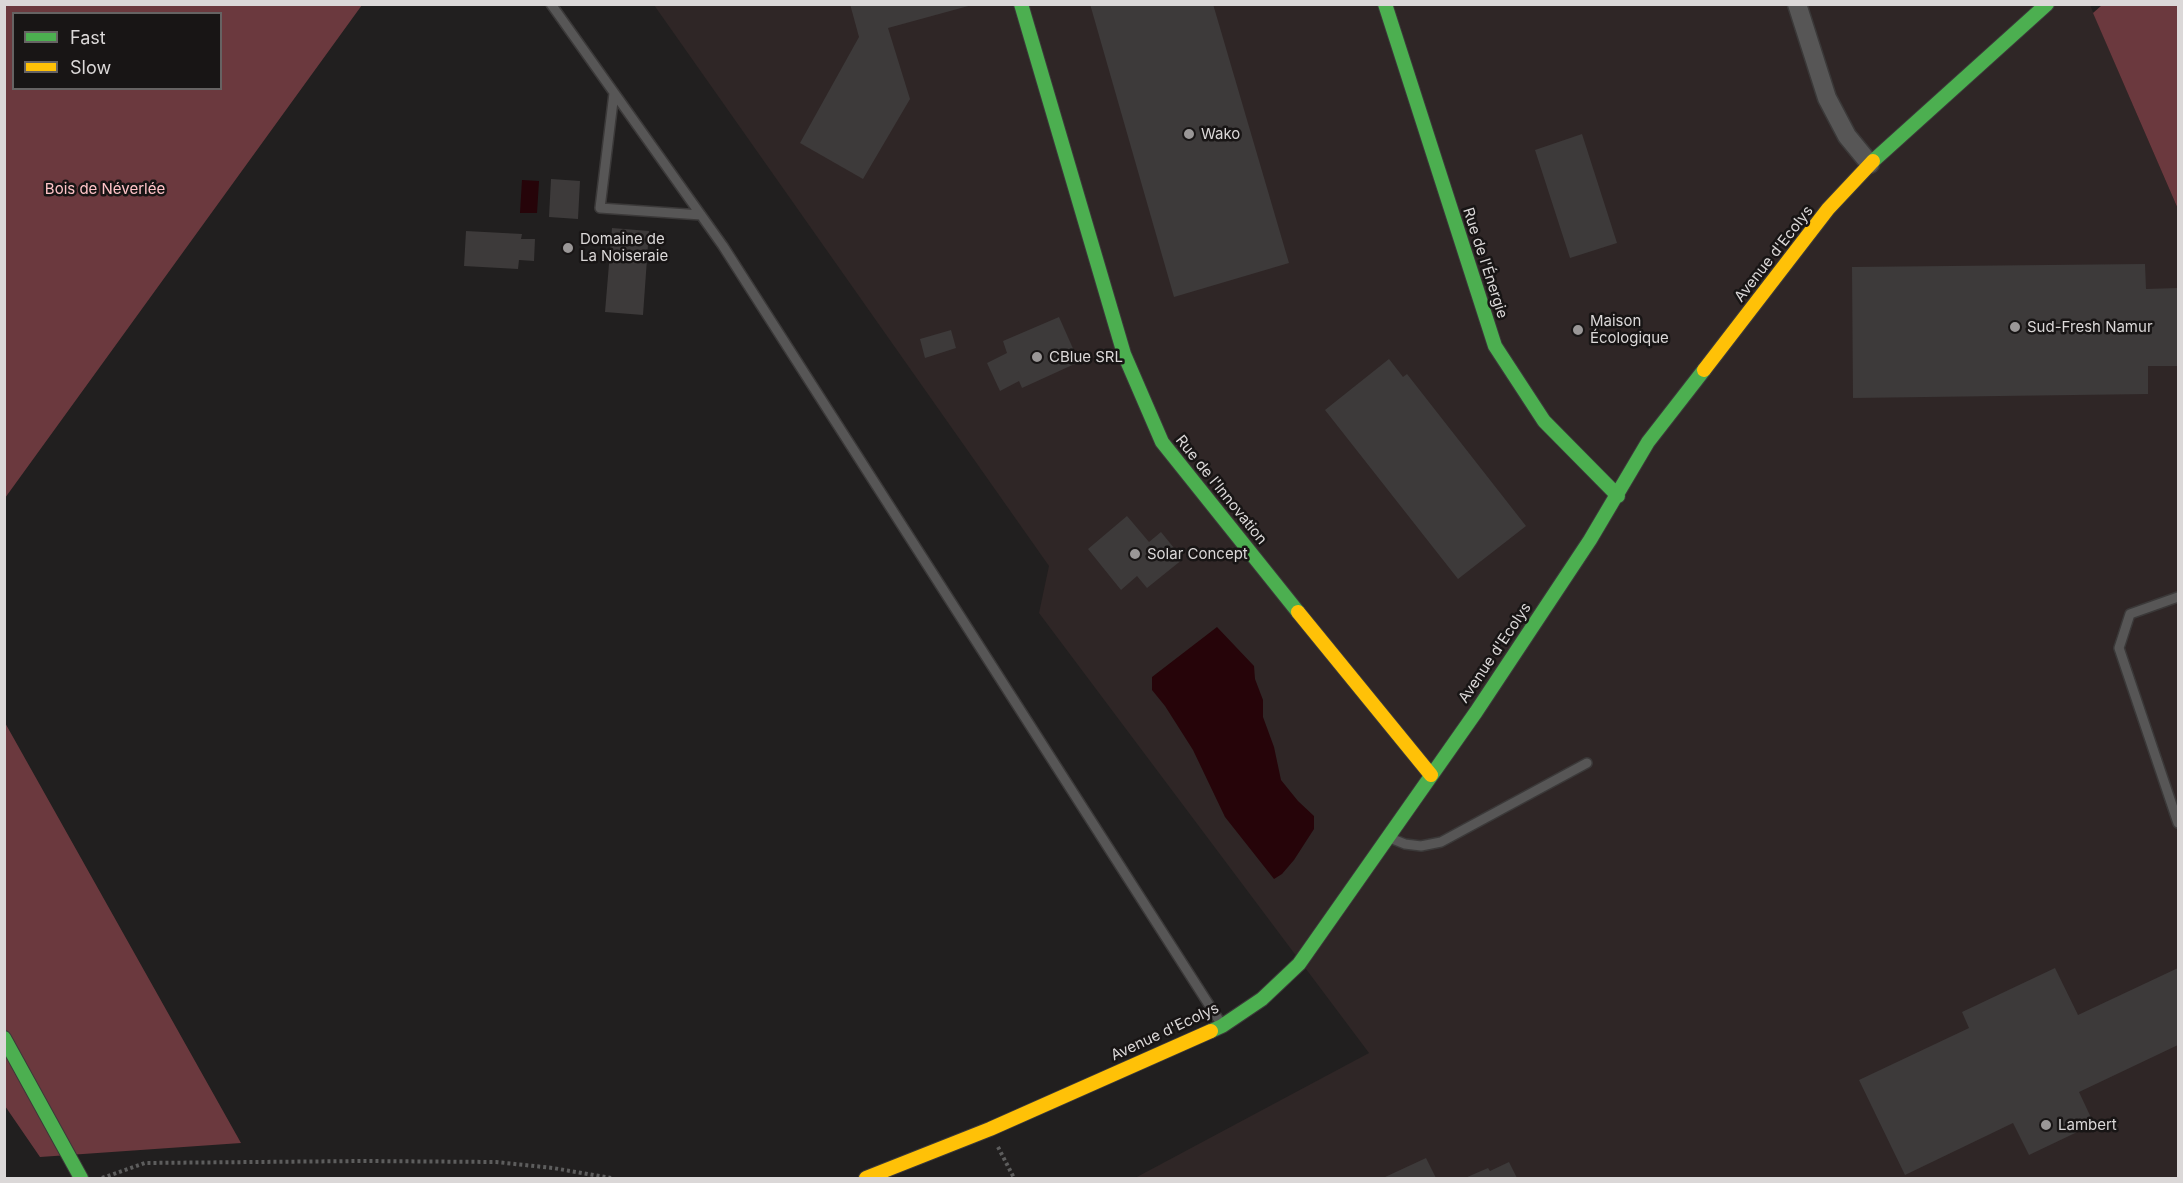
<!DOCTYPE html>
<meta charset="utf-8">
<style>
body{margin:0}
#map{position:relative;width:2183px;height:1183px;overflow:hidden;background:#211f1f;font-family:Inter,sans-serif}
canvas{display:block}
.frame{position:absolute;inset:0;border:6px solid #dbd8d8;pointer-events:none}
.legend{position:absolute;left:12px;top:12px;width:210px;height:78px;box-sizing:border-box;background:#181515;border:2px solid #666363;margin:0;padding:8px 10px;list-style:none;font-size:18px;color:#dbd8d8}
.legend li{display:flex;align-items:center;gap:12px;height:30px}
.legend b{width:30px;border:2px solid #666363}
</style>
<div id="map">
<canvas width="2183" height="1183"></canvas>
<div class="frame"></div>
<ul class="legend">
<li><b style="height:8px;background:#4caf50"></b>Fast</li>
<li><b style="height:8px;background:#ffc107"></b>Slow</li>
</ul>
</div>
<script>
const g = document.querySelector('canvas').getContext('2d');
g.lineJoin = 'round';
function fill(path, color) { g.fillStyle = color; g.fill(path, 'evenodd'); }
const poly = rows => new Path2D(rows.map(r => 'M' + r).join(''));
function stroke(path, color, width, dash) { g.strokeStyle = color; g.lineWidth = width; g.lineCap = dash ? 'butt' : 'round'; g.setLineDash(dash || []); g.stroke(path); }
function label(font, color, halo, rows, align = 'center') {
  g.font = font + ' Inter,sans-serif'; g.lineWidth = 5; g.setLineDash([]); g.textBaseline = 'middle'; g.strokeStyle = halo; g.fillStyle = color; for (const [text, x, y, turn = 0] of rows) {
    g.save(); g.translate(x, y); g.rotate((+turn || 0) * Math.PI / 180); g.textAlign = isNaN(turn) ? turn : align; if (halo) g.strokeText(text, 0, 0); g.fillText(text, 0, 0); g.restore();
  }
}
const built = poly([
 [654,5,2090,5,2178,209,2178,1178,1135,1178,1369,1053,1039,613,1049,566]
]);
const forest = poly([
 [5,4,362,5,5,498,4,5],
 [14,14,220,14,220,88,14,88],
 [2102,5,2178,5,2178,209,2093,13],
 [4,721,241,1143,40,1157,5,1106]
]);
const water = poly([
 [522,180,539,181,537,213,520,213],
 [1217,627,1254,666,1255,679,1263,700,1263,717,1274,747,1281,780,1298,801,1314,816,1314,829,1294,860,1282,874,1274,879,1225,817,1193,750,1165,706,1152,690,1152,677]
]);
const building = poly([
 [850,4,972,5,888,28,910,99,863,179,800,143,859,37],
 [1090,4,1213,4,1289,263,1174,297],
 [1582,134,1617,243,1570,258,1535,150],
 [551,179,580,181,578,219,549,217],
 [612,228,649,231,643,315,605,312],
 [466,231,522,234,521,239,535,239,534,261,519,260,518,269,464,266],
 [2145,264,2146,289,2178,288,2178,366,2148,366,2148,394,1853,398,1852,267],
 [1059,317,1079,362,1022,388,1019,381,1000,391,987,363,1007,353,1003,341],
 [951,330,956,348,925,358,920,339],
 [1389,359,1403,377,1407,374,1526,526,1458,579,1325,410],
 [1127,516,1149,542,1161,532,1183,559,1147,588,1137,576,1121,590,1088,549],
 [2055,968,2078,1015,2178,968,2178,1045,2079,1092,2094,1124,2029,1155,2013,1123,1905,1175,1859,1080,1969,1028,1962,1012],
 [1426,1158,1436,1178,1383,1178],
 [1509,1162,1517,1178,1465,1178,1488,1168,1490,1171]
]);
const path = poly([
 [998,1147,1014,1178],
 [102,1178,145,1163,364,1161,496,1162,553,1168,611,1178]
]);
const lane = poly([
 [551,4,723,246,1222,1025],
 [614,93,600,208,701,215],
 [2178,597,2130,614,2119,648,2178,823],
 [1390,838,1405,844,1421,846,1441,842,1587,763]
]);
const street = poly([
 [1797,4,1827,98,1847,136,1870,164]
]);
const fast = poly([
 [1021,4,1124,354,1162,442,1298,612],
 [1385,4,1495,346,1544,421,1618,496],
 [1873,161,2047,4],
 [1211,1031,1222,1026,1262,999,1299,964,1476,712,1590,540,1648,442,1704,370],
 [4,1038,81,1178]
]);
const slow = poly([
 [1704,370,1828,209,1873,161],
 [1298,612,1431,775],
 [866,1178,990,1129,1211,1031]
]);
const markers = [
 [1189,134,6,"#9a9797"],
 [568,248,6,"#9a9797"],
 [2015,327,6,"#9a9797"],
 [1578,330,6,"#9a9797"],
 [1037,357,6,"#9a9797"],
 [1135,554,6,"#9a9797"],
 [2046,1125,6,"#9a9797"]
];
const poiNames = [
 ["Wako",1201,134],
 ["Domaine de",580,239],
 ["La Noiseraie",580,256],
 ["Maison",1590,321],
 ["Écologique",1590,338],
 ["Sud-Fresh Namur",2027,327],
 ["CBlue SRL",1049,357],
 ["Solar Concept",1147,554],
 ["Lambert",2058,1125]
];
const parkNames = [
 ["Bois de Néverlée",105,189]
];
const streetNames = [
 ["Avenue d'Ecolys",1774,254,-52],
 ["Rue de l'Énergie",1485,263,72],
 ["Rue de l'Innovation",1221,490,51],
 ["Avenue d'Ecolys",1495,653,-56],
 ["Avenue d'Ecolys",1165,1032,-25]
];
fill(built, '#2f2626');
fill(forest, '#6b393e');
fill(water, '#260409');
fill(building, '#3d3a3a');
stroke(lane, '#3b3939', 12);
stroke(street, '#3b3939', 21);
stroke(fast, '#3b3939', 16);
stroke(slow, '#3b3939', 16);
stroke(path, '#5d5d5d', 4, [3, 3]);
stroke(lane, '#575656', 9);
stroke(street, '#575656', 18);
stroke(fast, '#4caf50', 14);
stroke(slow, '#ffc107', 14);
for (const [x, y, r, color] of markers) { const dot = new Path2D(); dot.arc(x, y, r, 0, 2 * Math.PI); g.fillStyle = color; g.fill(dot); stroke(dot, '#181515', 2); }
label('15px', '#dbd8d8', '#181515', poiNames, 'left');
label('15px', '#ffc4c8', '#181515', parkNames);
label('15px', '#dbd8d8', '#181515', streetNames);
</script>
